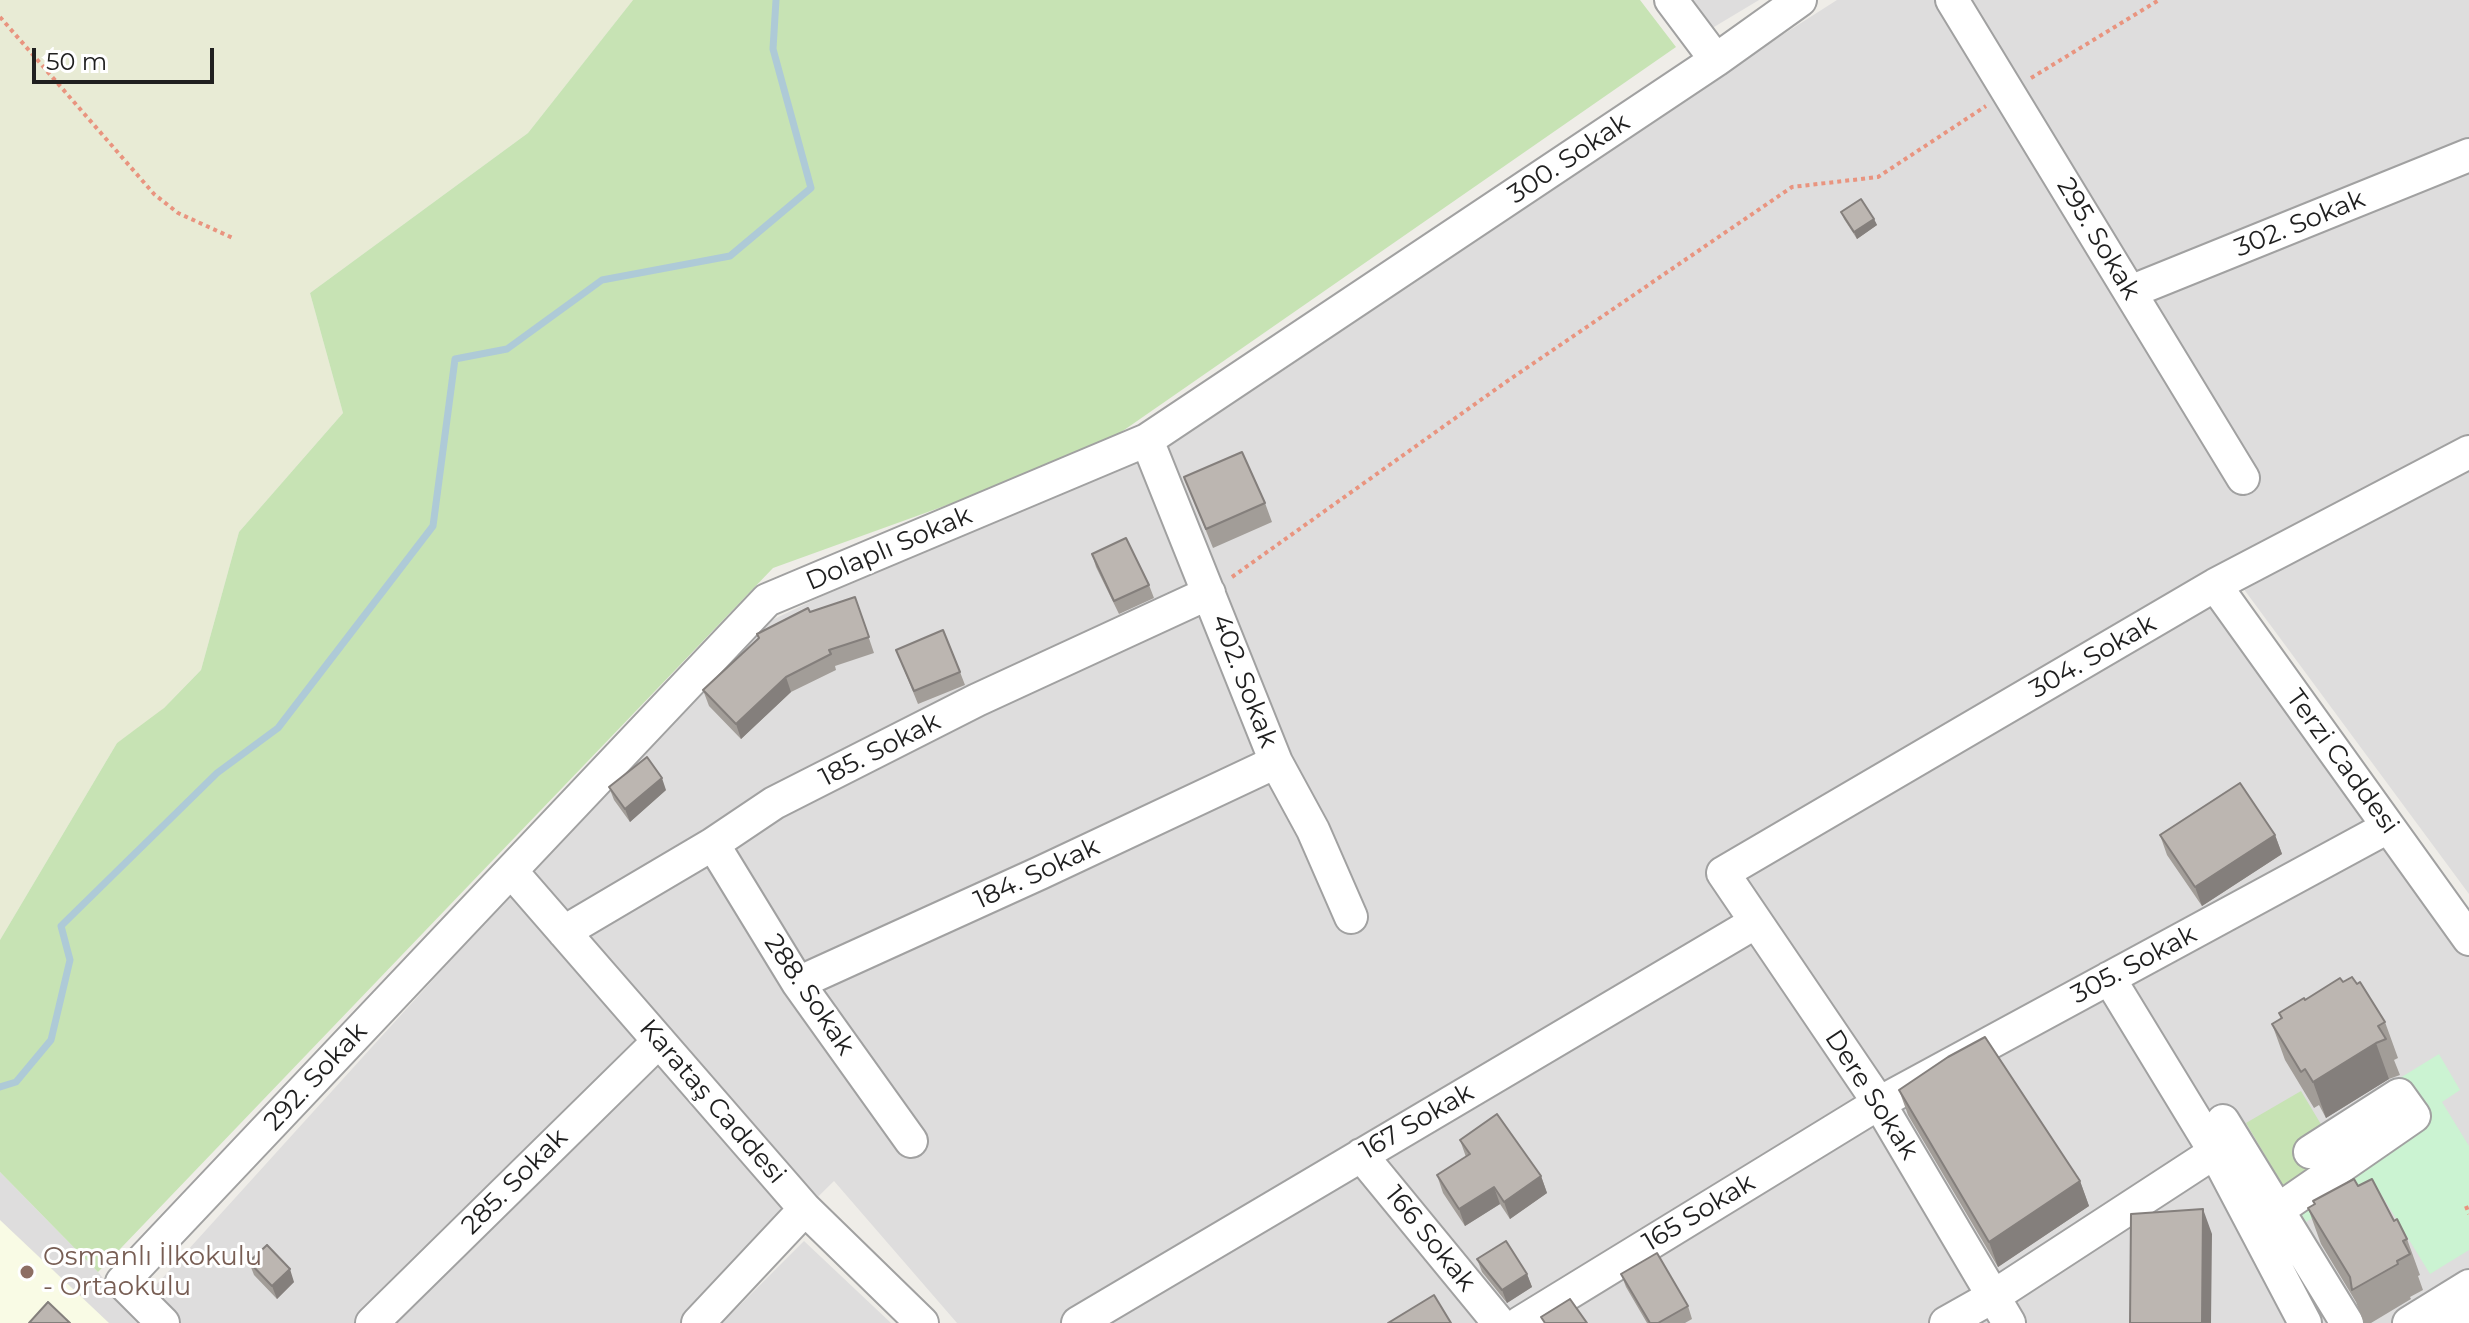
<!DOCTYPE html>
<meta charset="utf-8">
<style>
body{margin:0}
#map{position:relative;width:2469px;height:1323px;overflow:hidden;background:#efede8;font-family:Montserrat,sans-serif}
canvas{display:block}
.scale{position:absolute;left:32px;top:48px;width:182px;height:36px;box-sizing:border-box;border:4px solid #202020;border-top:0;padding-left:10px;font-size:24px;line-height:28px;white-space:nowrap;color:#202020;-webkit-text-stroke:6px #fff;paint-order:stroke}
</style>
<div id="map">
<canvas width="2469" height="1323"></canvas>
<div class="scale">50 m</div>
</div>
<script>
const g = document.querySelector('canvas').getContext('2d');
g.lineJoin = 'round';
function fill(path, color) { g.fillStyle = color; g.fill(path, 'evenodd'); }
const poly = rows => new Path2D(rows.map(r => 'M' + r).join(''));
function stroke(path, color, width, dash) { g.strokeStyle = color; g.lineWidth = width; g.lineCap = dash ? 'butt' : 'round'; g.setLineDash(dash || []); g.stroke(path); }
function label(font, color, halo, rows, align = 'center') {
  g.font = font + ' Montserrat,sans-serif'; g.lineWidth = 6; g.setLineDash([]); g.textBaseline = 'middle'; g.strokeStyle = halo; g.fillStyle = color; for (const [text, x, y, turn = 0] of rows) {
    g.save(); g.translate(x, y); g.rotate((+turn || 0) * Math.PI / 180); g.textAlign = isNaN(turn) ? turn : align; if (halo) g.strokeText(text, 0, 0); g.fillText(text, 0, 0); g.restore();
  }
}
const residential = poly([
 [1688,0,1759,0,1709,30],
 [1837,0,2469,0,2469,894,2226,565,1720,871,1748,920,1347,1150,1485,1323,957,1323,834,1181,690,1323,179,1323,148,1294,507,898,768,622,1147,440],
 [2214,590,2377,825,1879,1101,1729,875],
 [2387,832,2469,944,2469,1323,2309,1323,2116,985],
 [1754,930,1994,1323,1500,1323,1380,1163],
 [2109,983,2295,1323,2014,1323,1882,1103],
 [0,1172,98,1272,139,1323,0,1323],
 [804,1241,891,1323,722,1323]
]);
const education = poly([
 [0,1220,109,1323,0,1323]
]);
const farmland = poly([
 [0,0,633,0,528,133,310,293,343,413,239,532,201,670,158,714,117,743,0,940]
]);
const grass = poly([
 [633,0,1640,0,1676,47,1091,453,773,568,98,1272,0,1172,0,940,117,743,164,708,201,670,239,532,343,413,310,293,528,133],
 [2301,1091,2325,1131,2296,1149,2311,1173,2285,1189,2246,1123]
]);
const park = poly([
 [2439,1054,2460,1090,2442,1102,2469,1146,2469,1250,2430,1274,2373,1181,2306,1222,2295,1203,2425,1120,2400,1078]
]);
const stream = poly([
 [0,1087,16,1082,51,1040,70,960,61,926,217,773,278,728,433,526,455,359,507,349,602,280,730,256,811,188,773,49,776,0]
]);
const path = poly([
 [0,17,154,194,178,213,235,239],
 [2031,78,2159,0],
 [1232,577,1506,382,1792,187,1878,177,1986,106],
 [2466,1206,2469,1214]
]);
const minor = poly([
 [1671,0,1716,60],
 [1952,0,2243,478],
 [2130,292,2469,155],
 [1147,440,1276,762,1313,830,1351,917],
 [2215,585,2469,939],
 [713,844,798,983,911,1141],
 [511,871,805,1209,922,1323],
 [564,932,713,844,774,803,977,700,1209,593],
 [2109,978,2215,1152,2305,1323],
 [798,983,1040,873,1276,762],
 [2223,1121,2347,1323],
 [1361,1155,1499,1323],
 [2278,1210,2414,1116,2399,1095,2310,1152],
 [163,1323,122,1282,767,600,1147,440,1716,60,1800,0],
 [372,1323,659,1041],
 [698,1323,805,1209],
 [1078,1323,1756,922],
 [1520,1323,1879,1103,2388,827],
 [1946,1323,1994,1296,2215,1152],
 [2009,1323,1879,1103,1723,873,2215,585,2469,452],
 [2409,1323,2469,1286],
 [2454,1323,2469,1313]
]);
const wall = poly([
 [1841,212,1874,219,1877,225,1857,239,1844,219],
 [1184,477,1265,503,1272,522,1213,548],
 [1092,554,1149,585,1154,598,1119,614,1096,567],
 [855,597,874,653,835,666,836,670,791,692,741,739,709,706,703,690,810,612],
 [896,650,960,672,965,685,918,704],
 [609,787,666,790,630,822,614,800],
 [2160,835,2275,835,2282,854,2202,906,2167,855],
 [2357,984,2385,1022,2398,1058,2394,1060,2400,1075,2389,1079,2326,1118,2319,1105,2314,1108,2285,1060,2272,1024,2281,1019,2279,1013,2305,1000],
 [1899,1090,2080,1181,2089,1206,1998,1267,1908,1115],
 [1460,1140,1541,1176,1547,1193,1510,1219,1500,1204,1465,1226,1443,1193,1437,1175,1466,1157],
 [2358,1186,2394,1221,2407,1239,2420,1275,2418,1276,2423,1290,2410,1297,2411,1299,2371,1323,2364,1323,2356,1302,2321,1244,2308,1208],
 [1477,1259,1527,1274,1532,1287,1507,1303,1482,1272],
 [249,1262,294,1282,277,1299,254,1275],
 [1621,1274,1688,1306,1692,1319,1685,1323,1647,1323,1626,1287]
]);
const shadedWall = poly([
 [1874,219,1877,225,1857,239,1854,232],
 [786,677,791,692,741,739,736,724],
 [662,778,666,790,630,822,625,809],
 [2275,835,2282,854,2202,906,2195,887],
 [2376,1043,2389,1079,2326,1118,2313,1082],
 [1541,1176,1547,1193,1510,1219,1504,1202],
 [2080,1181,2089,1206,1998,1267,1989,1242],
 [1494,1187,1500,1204,1465,1226,1459,1209],
 [2203,1209,2212,1234,2211,1323,2202,1323],
 [290,1269,294,1282,277,1299,272,1286],
 [1527,1274,1532,1287,1507,1303,1502,1290]
]);
const building = poly([
 [1861,199,1874,219,1854,232,1841,212,1861,199],
 [1242,452,1265,503,1206,529,1184,477,1242,452],
 [1126,538,1149,585,1114,601,1092,554,1126,538],
 [855,597,869,637,829,650,831,654,786,677,736,724,703,690,759,638,757,634,808,608,810,612,855,597],
 [943,630,960,672,914,691,896,650,943,630],
 [647,757,662,778,625,809,609,787,647,757],
 [2240,783,2275,835,2195,887,2160,835,2240,783],
 [2352,977,2357,984,2360,982,2385,1022,2378,1026,2386,1039,2376,1043,2313,1082,2305,1069,2301,1072,2272,1024,2282,1018,2279,1013,2304,998,2305,1000,2340,978,2343,982,2352,977],
 [1985,1037,2080,1181,1989,1242,1899,1090,1948,1057,1985,1037],
 [1497,1114,1541,1176,1504,1202,1494,1187,1459,1209,1437,1175,1470,1154,1460,1140,1497,1114],
 [2354,1179,2358,1186,2372,1179,2394,1221,2397,1219,2407,1239,2403,1241,2410,1254,2397,1261,2398,1264,2352,1290,2350,1277,2308,1208,2315,1204,2313,1201,2354,1179],
 [2203,1209,2202,1323,2130,1323,2131,1214,2203,1209],
 [1506,1241,1527,1274,1502,1290,1477,1259,1506,1241],
 [267,1245,290,1269,272,1286,249,1262,267,1245],
 [1657,1253,1688,1306,1658,1323,1650,1323,1621,1274,1657,1253],
 [1434,1295,1451,1323,1388,1323,1434,1295],
 [1570,1299,1587,1323,1545,1323,1541,1317,1570,1299],
 [48,1302,70,1323,29,1323,48,1302]
]);
const markers = [
 [27,1272,8,"#8d6e63"]
];
const streetNames = [
 ["300. Sokak",1569,159,-34],
 ["302. Sokak",2300,224,-22],
 ["295. Sokak",2098,239,59],
 ["Dolaplı Sokak",889,549,-23],
 ["304. Sokak",2093,657,-30],
 ["402. Sokak",1244,681,69],
 ["185. Sokak",880,750,-27],
 ["Terzi Caddesi",2342,762,54],
 ["184. Sokak",1037,874,-25],
 ["305. Sokak",2134,965,-28],
 ["288. Sokak",809,995,56],
 ["292. Sokak",316,1077,-47],
 ["Dere Sokak",1871,1095,57],
 ["Karataş Caddesi",712,1102,49],
 ["167 Sokak",1417,1122,-30],
 ["285. Sokak",515,1182,-45],
 ["165 Sokak",1699,1213,-31],
 ["166 Sokak",1430,1239,51]
];
const educationNames = [
 ["Osmanlı İlkokulu",43,1257],
 ["- Ortaokulu",43,1287]
];
fill(residential, '#dedddd');
fill(education, '#f9fbe5');
fill(farmland, '#e8ebd5');
fill(grass, '#c7e3b4');
fill(park, '#cbf3d2');
stroke(stream, '#aecad7', 7);
stroke(minor, '#a1a1a1', 36);
stroke(path, '#e9947f', 4, [4, 4]);
stroke(minor, '#fff', 32);
fill(wall, '#a29d98');
fill(shadedWall, '#847f7c');
fill(building, '#bcb6b1');
stroke(building, '#847f7c', 2);
for (const [x, y, r, color] of markers) { const dot = new Path2D(); dot.arc(x, y, r, 0, 2 * Math.PI); g.fillStyle = color; g.fill(dot); stroke(dot, '#fff', 3); }
label('26px', '#202020', '#fff', streetNames);
label('26px', '#785e54', '#fff', educationNames, 'left');
</script>
